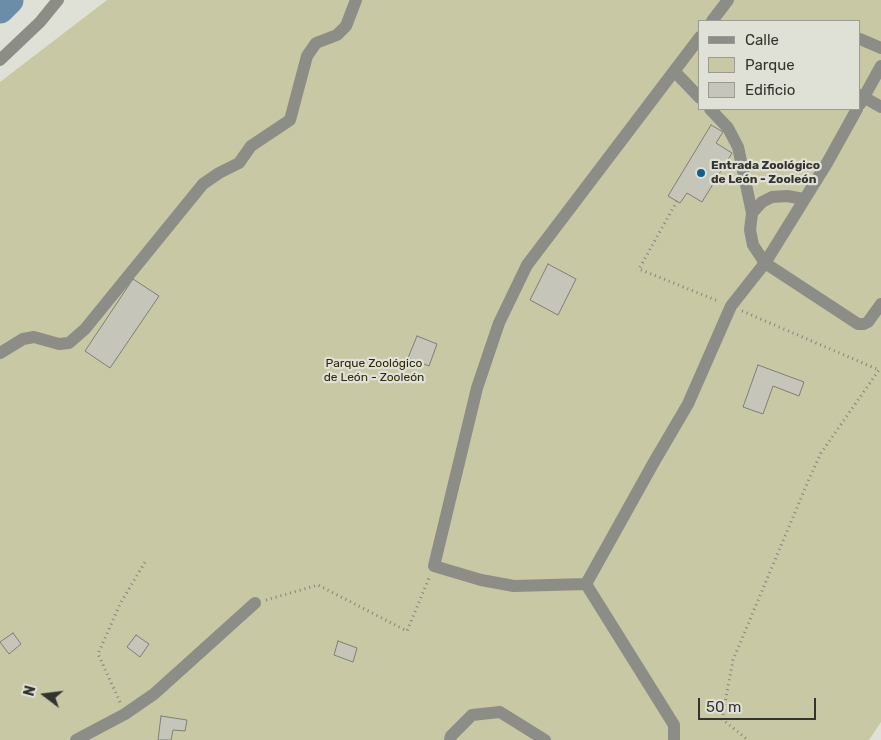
<!DOCTYPE html>
<meta charset="utf-8">
<style>
body{margin:0}
#map{position:relative;width:881px;height:740px;overflow:hidden;background:#e0e1d6;font-family:Rubik,sans-serif}
canvas{display:block}
.legend{position:absolute;left:698px;top:20px;width:162px;height:90px;box-sizing:border-box;background:#e0e1d6;border:1px solid #9b9b93;margin:0;padding:6px 9px;list-style:none;font-size:15px;color:#33332f}
.legend li{display:flex;align-items:center;gap:10px;height:25px}
.legend b{width:25px;border:1px solid #9b9b93}
.north{position:absolute;left:20px;top:670px;width:50px;height:50px;-webkit-text-stroke:4px #e0e1d6;paint-order:stroke;rotate:285deg;font-size:14px;font-weight:700;line-height:20px;text-align:center;color:#33332f}
.north::after{content:'';display:block;margin:auto;width:18px;height:22px;background:#33332f;clip-path:polygon(50% 0,100% 100%,50% 72%,0 100%)}
.scale{position:absolute;left:698px;top:698px;width:118px;height:22px;box-sizing:border-box;border:2px solid #33332f;border-top:0;padding-left:6px;font-size:15px;line-height:18px;white-space:nowrap;color:#33332f;-webkit-text-stroke:4px #e0e1d6;paint-order:stroke}
</style>
<div id="map">
<canvas width="881" height="740"></canvas>
<ul class="legend">
<li><b style="height:6px;background:#8d8d88"></b>Calle</li>
<li><b style="height:14px;background:#c8c8a5"></b>Parque</li>
<li><b style="height:14px;background:#c5c5ba"></b>Edificio</li>
</ul>
<div class="north">N</div>
<div class="scale">50 m</div>
</div>
<script>
const g = document.querySelector('canvas').getContext('2d');
g.lineJoin = 'round';
function fill(path, color) { g.fillStyle = color; g.fill(path, 'evenodd'); }
const poly = rows => new Path2D(rows.map(r => 'M' + r).join(''));
function stroke(path, color, width, dash) { g.strokeStyle = color; g.lineWidth = width; g.lineCap = dash ? 'butt' : 'round'; g.setLineDash(dash || []); g.stroke(path); }
function label(font, color, halo, rows, align = 'center') {
  g.font = font + ' Rubik,sans-serif'; g.lineWidth = 4.5; g.setLineDash([]); g.textBaseline = 'middle'; g.strokeStyle = halo; g.fillStyle = color; for (const [text, x, y, turn = 0] of rows) {
    g.save(); g.translate(x, y); g.rotate((+turn || 0) * Math.PI / 180); g.textAlign = isNaN(turn) ? turn : align; if (halo) g.strokeText(text, 0, 0); g.fillText(text, 0, 0); g.restore();
  }
}
const green = poly([
 [107,0,881,0,881,722,869,740,0,740,0,82],
 [700,21,860,21,860,109,700,109]
]);
const river = poly([
 [0,9,9,0]
]);
const building = poly([
 [711,125,723,132,716,143,732,153,702,202,687,193,680,203,668,196,711,125],
 [548,264,576,279,558,315,530,300,548,264],
 [133,279,159,296,110,368,85,351,133,279],
 [417,336,437,344,429,366,408,358,417,336],
 [758,365,804,382,799,396,773,386,763,414,743,407,758,365],
 [13,633,21,644,9,654,0,642,13,633],
 [136,635,149,644,140,657,127,647,136,635],
 [338,641,357,648,353,662,334,655,338,641],
 [161,716,187,720,185,731,173,730,171,740,158,740,161,716]
]);
const path = poly([
 [677,201,639,269,718,301],
 [742,311,879,370,821,453,809,479,733,660,722,719,748,740],
 [266,600,318,585,407,631,429,578],
 [120,702,98,654,120,604,145,562]
]);
const minor = poly([
 [712,21,728,0],
 [860,39,881,48],
 [0,60,40,22,58,0],
 [674,71,700,98],
 [860,95,881,107],
 [860,104,881,66],
 [710,109,728,128,738,147,752,213],
 [804,199,787,196,772,197,762,202,752,213,750,230,753,245,765,263,858,324,864,324,868,322,881,304],
 [0,353,23,339,34,337,59,344,69,343,85,329,203,184,219,173,239,163,251,146,290,120,307,56,316,43,337,35,346,26,356,0],
 [586,584,514,586,481,580,434,566,477,388,499,323,527,265,700,37],
 [76,740,125,714,154,694,255,603],
 [450,740,451,736,472,715,500,712,545,740],
 [674,740,674,725,586,584,654,462,688,404,731,306,765,263,827,163,857,109]
]);
const markers = [
 [701,173,5,"#105f91"]
];
const poiNames = [
 ["Entrada Zoológico",711,166],
 ["de León - Zooleón",711,180]
];
const parkNames = [
 ["Parque Zoológico",374,364],
 ["de León - Zooleón",374,378]
];
fill(green, '#c8c8a5');
stroke(river, '#6c8da8', 29);
fill(building, '#c5c5ba');
stroke(building, '#7f7f75', 1);
stroke(path, '#83847d', 3, [1, 4]);
stroke(minor, '#8d8d88', 12);
for (const [x, y, r, color] of markers) { const dot = new Path2D(); dot.arc(x, y, r, 0, 2 * Math.PI); g.fillStyle = color; g.fill(dot); stroke(dot, '#e0e1d6', 2); }
label('bold 12px', '#33332f', '#e0e1d6', poiNames, 'left');
label('12px', '#2c2b09', '#e0e1d6', parkNames);
</script>
